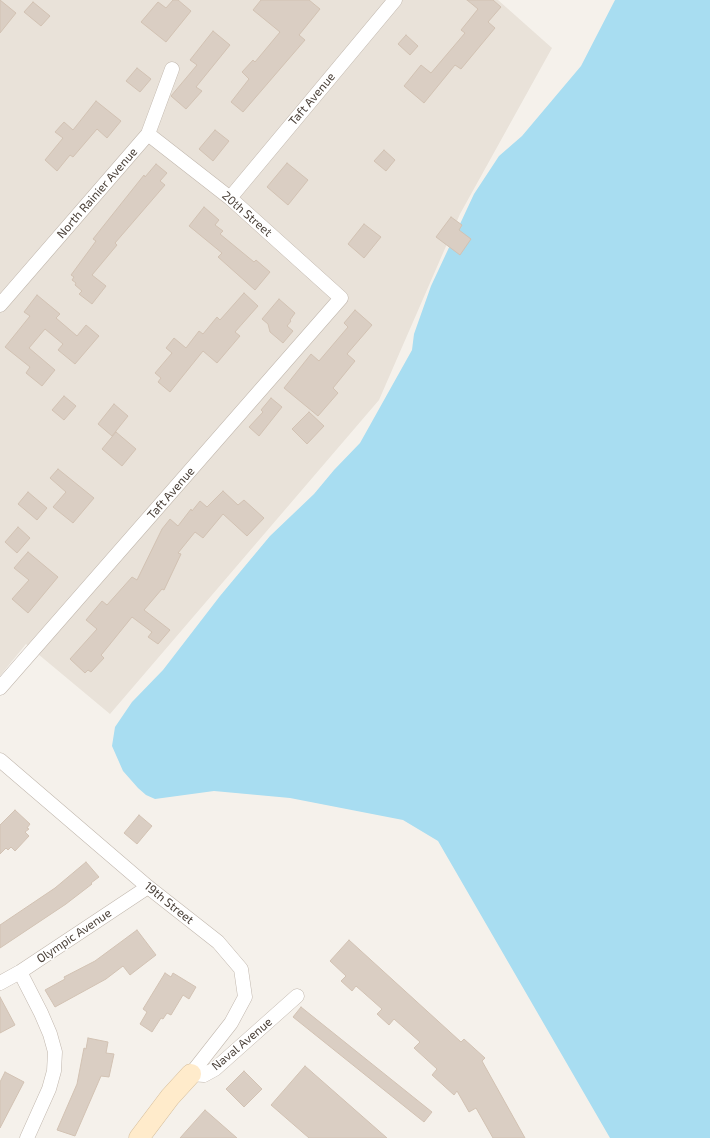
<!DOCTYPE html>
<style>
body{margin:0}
canvas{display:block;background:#f5f1eb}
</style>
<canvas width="710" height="1138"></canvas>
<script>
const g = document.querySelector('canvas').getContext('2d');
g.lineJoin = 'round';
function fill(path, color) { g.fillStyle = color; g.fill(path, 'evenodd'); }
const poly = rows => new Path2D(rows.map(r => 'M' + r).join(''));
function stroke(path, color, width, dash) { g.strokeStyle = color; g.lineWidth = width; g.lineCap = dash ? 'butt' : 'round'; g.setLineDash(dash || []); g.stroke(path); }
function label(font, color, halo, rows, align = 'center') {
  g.font = font + ' "Exo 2",sans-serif'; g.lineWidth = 3; g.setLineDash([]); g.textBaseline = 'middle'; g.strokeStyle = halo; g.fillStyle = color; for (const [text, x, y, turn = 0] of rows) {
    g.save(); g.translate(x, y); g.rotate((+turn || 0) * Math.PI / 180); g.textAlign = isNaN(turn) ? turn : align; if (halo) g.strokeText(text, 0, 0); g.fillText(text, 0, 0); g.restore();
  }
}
const residential = poly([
 [0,0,498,0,552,48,460,214,379,400,110,714,26,644,0,676]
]);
const water = poly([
 [615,0,710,0,710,1138,610,1138,438,841,403,820,290,798,214,791,155,799,146,795,138,788,123,771,112,746,115,727,132,702,163,670,220,596,270,536,314,494,334,470,360,443,412,350,414,334,431,286,474,194,499,156,522,136,581,66]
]);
const building = poly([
 [0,0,16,13,0,33,0,0],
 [173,0,178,0,191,11,166,42,141,22,158,2,166,8,173,0],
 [261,0,309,0,320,9,299,35,305,40,243,112,231,102,249,79,242,72,253,60,255,62,280,32,253,10,261,0],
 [467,0,493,0,501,7,488,22,495,28,461,69,455,65,424,103,404,86,421,65,431,73,465,33,461,30,478,9,467,0],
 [33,2,50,16,41,26,24,12,33,2],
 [213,31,230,45,196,87,202,91,186,109,171,96,197,65,190,60,213,31],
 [406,35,418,46,410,55,398,44,406,35],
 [137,68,151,79,140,92,126,81,137,68],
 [96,101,121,121,107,138,97,129,73,157,70,155,57,171,45,160,63,138,55,132,64,122,73,130,96,101],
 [215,130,229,141,213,161,199,149,215,130],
 [384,150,395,160,386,171,374,161,384,150],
 [287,163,308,180,288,205,267,187,287,163],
 [156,164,167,173,160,181,165,185,115,243,117,245,92,275,106,286,92,304,79,294,82,291,75,285,76,283,72,280,74,277,71,275,96,241,93,239,144,175,145,177,156,164],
 [204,207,219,220,215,225,223,231,220,234,254,262,256,260,270,272,255,290,218,257,222,253,189,226,204,207],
 [451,217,462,225,459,230,471,239,460,255,436,237,451,217],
 [364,224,381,237,364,258,348,244,364,224],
 [244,293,258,306,235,332,240,336,217,363,203,351,170,392,158,382,161,378,155,373,172,353,166,348,174,338,186,348,199,331,203,334,217,317,220,320,244,293],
 [37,295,60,314,56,318,77,336,86,325,99,336,75,364,58,350,63,344,45,329,29,348,55,370,42,386,26,373,30,367,5,347,30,316,24,312,37,295],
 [279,299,295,313,290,320,291,321,287,326,293,331,283,343,270,332,268,324,262,319,279,299],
 [355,310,372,325,347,354,355,361,333,388,338,393,318,416,284,388,311,354,319,361,348,327,344,323,355,310],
 [64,396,76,406,64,420,52,410,64,396],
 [271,398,282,407,259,436,249,427,263,412,261,410,271,398],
 [114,404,128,416,112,436,98,424,114,404],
 [309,412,324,426,307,444,292,429,309,412],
 [116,432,136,449,122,466,102,449,116,432],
 [58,469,94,498,73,523,53,507,66,492,50,478,58,469],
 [223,491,238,505,244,500,264,518,247,536,223,514,203,538,195,532,178,553,181,554,164,590,162,589,144,610,170,630,158,644,148,637,152,632,132,617,102,654,101,655,104,658,91,672,88,670,85,673,70,659,97,629,86,620,102,601,107,605,132,577,137,580,162,529,170,519,178,526,191,509,192,511,200,501,207,507,223,491],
 [28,492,47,508,37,520,18,504,28,492],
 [18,527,30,538,17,553,5,542,18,527],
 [28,552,58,577,28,613,12,599,29,580,14,568,28,552],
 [15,810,30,824,27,828,29,829,25,832,29,836,15,851,11,847,8,850,6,848,0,854,0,825,15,810],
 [139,815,152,826,137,844,124,833,139,815],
 [86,862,99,877,91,883,92,884,66,904,0,948,0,925,55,888,86,862],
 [137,930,156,955,130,975,123,966,106,979,55,1007,45,990,65,979,64,977,95,961,137,930],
 [349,940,461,1042,464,1039,485,1058,482,1061,525,1138,493,1138,476,1108,469,1112,457,1091,454,1095,432,1075,437,1069,414,1048,420,1042,394,1019,389,1025,377,1014,382,1009,356,986,352,991,341,981,346,976,330,961,349,940],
 [165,973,171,977,173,973,196,987,189,999,183,995,171,1015,167,1013,163,1019,161,1018,152,1032,140,1024,147,1012,143,1009,165,973],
 [0,997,15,1025,0,1033,0,997],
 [301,1007,432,1112,424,1122,293,1017,301,1007],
 [88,1038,108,1042,106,1053,114,1054,109,1077,101,1076,75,1136,57,1130,77,1084,84,1048,86,1049,88,1038],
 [305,1066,387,1138,309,1138,271,1105,305,1066],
 [244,1071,262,1089,244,1107,226,1089,244,1071],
 [5,1072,24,1082,0,1128,0,1082,5,1072],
 [205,1110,237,1138,180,1138,205,1110]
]);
const street = poly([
 [230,198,395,0],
 [0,305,148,134,172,69],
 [0,688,341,298,230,198,148,134],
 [0,760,148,887,218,942,241,969,245,997,231,1023,191,1074],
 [20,972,41,1013,50,1034,55,1052,54,1071,49,1089,27,1138],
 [0,983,20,972,148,887],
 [191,1074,204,1075,215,1069,297,996]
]);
const secondary = poly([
 [139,1138,170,1097,191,1074]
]);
const streetNames = [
 ["Taft Avenue",312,99,-50],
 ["North Rainier Avenue",97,193,-49],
 ["20th Street",247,214,41],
 ["Taft Avenue",171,493,-49],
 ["19th Street",169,903,39],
 ["Olympic Avenue",74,936,-34],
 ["Naval Avenue",242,1044,-40]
];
fill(residential, '#e9e2d9');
fill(water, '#a8ddf1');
fill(building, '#dacec3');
stroke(building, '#d2c2b3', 1);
stroke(street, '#c1b7ad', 15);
stroke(secondary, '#d5bd9a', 21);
stroke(street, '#fff', 14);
stroke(secondary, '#ffebcb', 20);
label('12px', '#4a4038', '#fff', streetNames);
</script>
